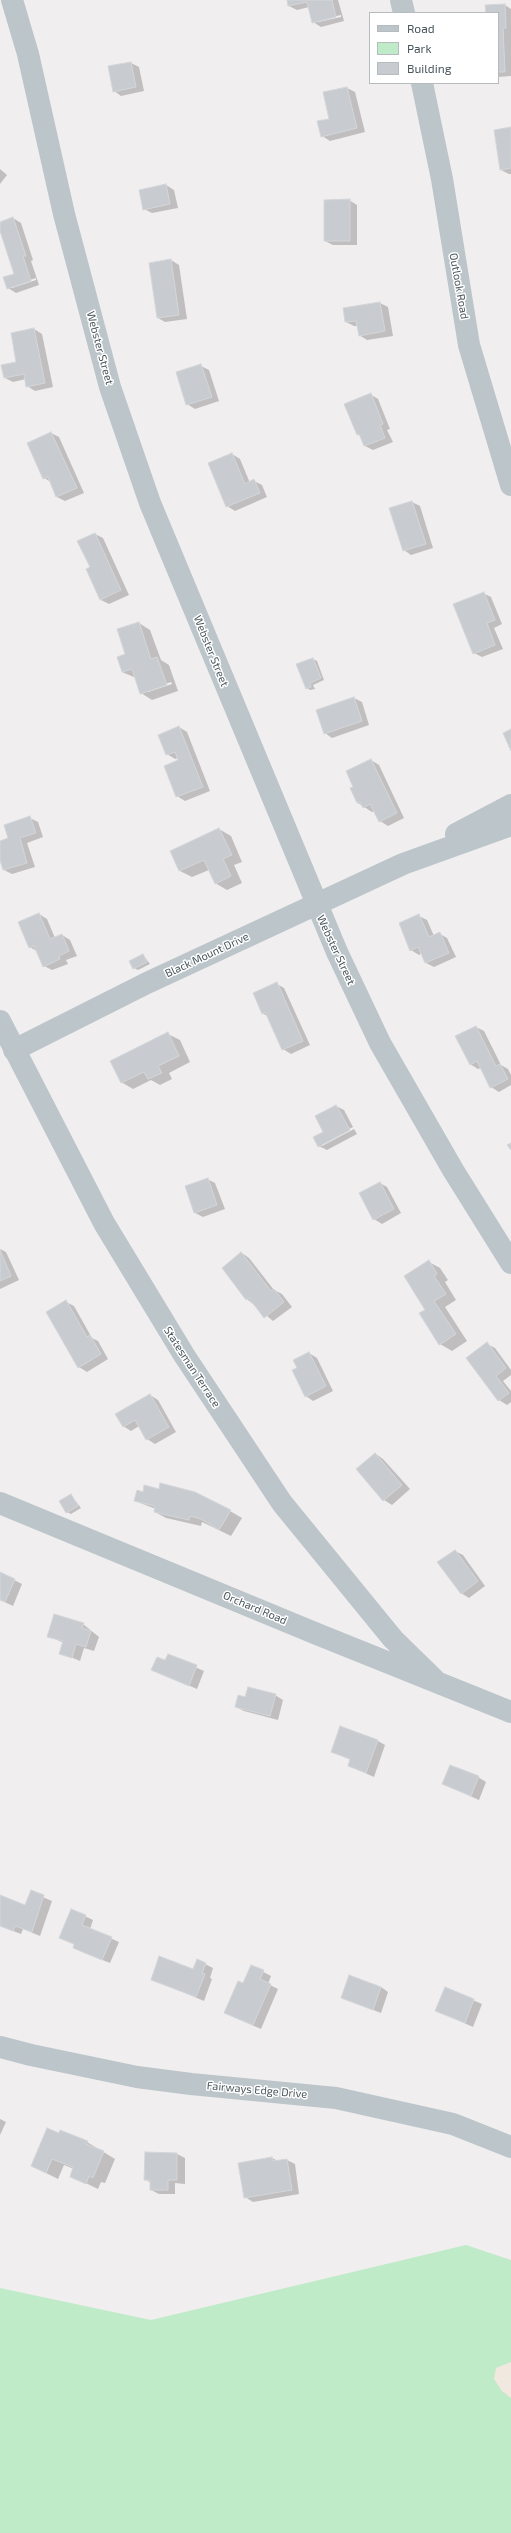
<!DOCTYPE html>
<style>
body{margin:0}
#map{position:relative;width:511px;height:2533px;overflow:hidden;background:#f1eeef;font-family:"Exo 2",sans-serif}
canvas{display:block}
.legend{position:absolute;left:369px;top:12px;width:130px;height:72px;box-sizing:border-box;background:#fff;border:1px solid #b6bbbd;margin:0;padding:5px 7px;list-style:none;font-size:12px;color:#48555a}
.legend li{display:flex;align-items:center;gap:8px;height:20px}
.legend b{width:20px;border:1px solid #b6bbbd}
</style>
<div id="map">
<canvas width="511" height="2533"></canvas>
<ul class="legend">
<li><b style="height:5px;background:#bbc5ca"></b>Road</li>
<li><b style="height:11px;background:#c0ebc9"></b>Park</li>
<li><b style="height:11px;background:#c8ccd0"></b>Building</li>
</ul>
</div>
<script>
const g = document.querySelector('canvas').getContext('2d');
g.lineJoin = 'round';
function fill(path, color) { g.fillStyle = color; g.fill(path, 'evenodd'); }
const poly = rows => new Path2D(rows.map(r => 'M' + r).join(''));
function stroke(path, color, width, dash) { g.strokeStyle = color; g.lineWidth = width; g.lineCap = dash ? 'butt' : 'round'; g.setLineDash(dash || []); g.stroke(path); }
function label(font, color, halo, rows, align = 'center') {
  g.font = font + ' "Exo 2",sans-serif'; g.lineWidth = 3; g.setLineDash([]); g.textBaseline = 'middle'; g.strokeStyle = halo; g.fillStyle = color; for (const [text, x, y, turn = 0] of rows) {
    g.save(); g.translate(x, y); g.rotate((+turn || 0) * Math.PI / 180); g.textAlign = isNaN(turn) ? turn : align; if (halo) g.strokeText(text, 0, 0); g.fillText(text, 0, 0); g.restore();
  }
}
const green = poly([
 [466,2245,511,2260,511,2533,0,2533,0,2288,151,2320]
]);
const sand = poly([
 [511,2362,511,2398,502,2391,494,2379,496,2368]
]);
const shadow = poly([
 [288,0,338,0,344,21,321,27,313,22,309,7,297,10,289,6],
 [341,15,341,17,318,22,318,20],
 [505,5,511,9,511,76,498,77,498,13,487,13],
 [131,63,139,67,144,91,121,96,114,91,109,67],
 [347,88,355,92,365,132,330,141,322,136],
 [511,128,511,174,509,174,501,170],
 [0,169,7,175,0,184],
 [166,185,174,190,178,208,152,213,144,209],
 [349,200,357,205,357,245,333,245,325,241],
 [13,218,21,223,33,260,31,261,39,285,16,293,8,288,15,274,0,228,0,223],
 [36,278,36,280,12,288,12,286],
 [171,260,179,265,187,319,165,322,158,318],
 [380,303,388,307,393,336,367,340,359,335,358,326,354,326,346,322],
 [34,329,42,334,53,387,35,391,27,386,26,379,13,382,5,378,18,362],
 [201,366,209,370,219,401,195,409,187,404],
 [370,394,378,399,390,429,387,430,393,442,373,450,365,446,362,437,357,434],
 [51,433,59,437,84,493,65,501,57,497,51,482,44,478],
 [232,454,240,459,250,483,254,481,262,485,267,497,235,511,227,506],
 [412,502,420,506,433,548,411,555,404,550,390,509],
 [95,534,103,538,129,595,109,604,101,600,91,567],
 [483,593,491,597,502,624,494,628,503,649,482,657,474,653],
 [139,623,150,630,161,660,169,665,178,691,152,700,141,693,136,678,122,672],
 [171,682,172,684,148,692,148,690],
 [313,659,317,661,324,680,313,685,315,689,310,690,307,688],
 [354,698,362,702,369,725,332,738,325,733],
 [179,727,187,732,210,791,185,801,177,796,178,758,175,759,167,754],
 [371,760,379,765,404,818,388,826,380,821,375,811,372,812,358,803,355,787],
 [30,818,38,822,43,837,27,843,35,867,12,874,4,870,0,857,0,842,9,839],
 [219,829,231,836,242,862,234,865,242,883,227,890,215,883,209,870,192,877,180,871,171,851],
 [39,914,47,919,55,938,62,935,70,940,77,956,66,960,68,964,52,970,44,966,38,952,30,947],
 [419,916,427,920,434,936,440,934,447,938,456,957,434,967,426,963,422,953,419,955,411,950],
 [143,955,150,964,138,970,134,968],
 [277,984,284,988,310,1045,291,1054,283,1049,269,1017,262,1013],
 [476,1027,484,1031,501,1065,508,1069,511,1075,511,1085,499,1092,491,1087,481,1068,478,1069,470,1064],
 [168,1034,180,1040,190,1062,169,1073,172,1079,160,1085,151,1080,133,1089,121,1082],
 [336,1106,344,1110,353,1127,322,1144,322,1146,354,1129,357,1134,327,1150,319,1146],
 [207,1179,215,1183,225,1209,203,1217,195,1213,186,1186],
 [380,1183,387,1187,401,1213,382,1224,374,1219],
 [0,1249,6,1252,19,1280,0,1289],
 [242,1253,249,1258,274,1290,282,1294,292,1307,273,1321,247,1299],
 [429,1262,440,1268,448,1280,445,1282,456,1300,445,1307,467,1341,452,1351,440,1344,426,1310],
 [66,1302,74,1306,92,1338,98,1341,108,1359,87,1372,79,1367],
 [487,1344,495,1348,511,1370,511,1375,503,1381,511,1391,511,1402,507,1405,499,1400,468,1358],
 [309,1353,317,1358,333,1391,313,1401,306,1396,298,1368],
 [150,1395,158,1400,176,1432,155,1444,147,1439,139,1426,131,1431,123,1426],
 [376,1454,383,1459,410,1489,392,1505,384,1500],
 [71,1495,81,1508,71,1514,67,1512],
 [135,1501,230,1511,242,1518,231,1536,202,1522,201,1526,166,1518,155,1512,156,1509],
 [455,1551,463,1555,485,1586,469,1598,461,1593],
 [0,1573,22,1584,13,1606,0,1600],
 [83,1624,99,1637,94,1651,84,1648,80,1661,61,1653,64,1643,48,1636],
 [168,1655,204,1671,197,1689,152,1670,166,1662],
 [275,1695,283,1700,278,1720,244,1711,236,1707,246,1699],
 [378,1741,385,1745,374,1777,349,1766,351,1760,332,1752],
 [478,1777,486,1782,479,1800,443,1784],
 [31,1892,52,1901,40,1936,23,1929,21,1934,0,1926,0,1896,26,1906],
 [72,1910,93,1920,90,1929,119,1942,110,1963,82,1952,74,1947,75,1945,61,1938],
 [205,1964,213,1968,210,1978,212,1979,204,2001,152,1979,193,1971],
 [252,1966,271,1976,268,1984,278,1989,261,2029,233,2017],
 [381,1987,388,1992,381,2013,342,1998],
 [445,1988,482,2004,473,2027,437,2011],
 [0,2119,6,2122,0,2135],
 [59,2134,87,2142,115,2159,105,2183,101,2182,98,2189,71,2176,74,2169,64,2165,58,2179,32,2166],
 [146,2153,177,2154,185,2158,185,2184,175,2183,175,2194,159,2194,151,2190,151,2183,145,2179],
 [272,2158,278,2161,287,2160,295,2164,299,2194,253,2202,245,2197]
]);
const building = poly([
 [287,0,332,0,336,17,312,23,307,2,288,6,287,0],
 [505,4,506,28,503,28,505,72,498,72,498,13,486,13,485,5,505,4],
 [131,62,136,87,113,92,108,66,131,62],
 [347,87,357,128,321,137,317,121,329,119,323,92,347,87],
 [511,127,511,168,500,170,494,130,511,127],
 [166,184,170,204,143,210,139,190,166,184],
 [350,199,350,241,324,241,324,200,350,199],
 [13,217,26,256,23,256,31,281,7,289,3,277,14,274,0,231,0,222,13,217],
 [171,259,179,315,157,318,149,263,171,259],
 [380,302,385,331,359,336,356,321,345,322,343,308,380,302],
 [34,328,45,383,26,387,24,374,4,378,1,365,16,362,11,333,34,328],
 [201,364,212,397,186,405,176,372,201,364],
 [371,393,383,424,380,425,385,438,364,446,359,434,357,435,344,404,371,393],
 [51,432,77,488,56,497,48,477,43,479,27,443,51,432],
 [232,453,245,484,254,479,260,493,226,507,208,463,232,453],
 [412,501,426,544,403,551,389,508,412,501],
 [95,533,121,590,100,600,86,569,90,567,77,541,95,533],
 [484,592,495,620,487,623,495,645,473,654,453,604,484,592],
 [139,622,151,659,157,657,167,685,140,694,132,669,122,672,117,657,125,654,117,629,139,622],
 [313,658,321,678,310,683,311,687,306,689,296,664,313,658],
 [354,697,362,721,324,734,316,710,354,697],
 [179,726,203,787,176,797,164,766,178,760,175,752,166,755,158,735,179,726],
 [511,729,511,751,503,733,511,729],
 [371,759,397,813,379,822,370,804,363,808,360,802,357,803,350,788,353,787,346,771,371,759],
 [30,816,36,833,20,838,27,863,3,870,0,860,0,841,8,838,4,825,30,816],
 [219,828,232,855,223,859,231,876,215,884,204,860,179,871,170,851,219,828],
 [39,913,50,939,62,934,69,951,59,956,60,959,43,967,34,946,29,948,18,922,39,913],
 [419,914,429,937,440,932,449,953,425,963,418,947,410,951,399,923,419,914],
 [143,954,147,962,133,969,129,961,143,954],
 [277,982,303,1041,282,1050,265,1012,262,1014,253,993,277,982],
 [476,1026,496,1066,500,1064,508,1079,490,1088,477,1061,470,1065,455,1036,476,1026],
 [168,1032,179,1056,158,1066,162,1073,148,1079,144,1072,121,1083,110,1061,168,1032],
 [336,1105,350,1130,318,1147,313,1137,323,1132,315,1116,336,1105],
 [511,1143,511,1150,507,1145,511,1143],
 [208,1178,217,1205,194,1213,185,1186,208,1178],
 [380,1182,394,1209,373,1220,359,1193,380,1182],
 [0,1250,11,1276,0,1281,0,1250],
 [241,1252,271,1291,274,1289,284,1302,264,1318,249,1298,246,1300,222,1268,241,1252],
 [429,1260,437,1274,434,1276,446,1294,434,1301,456,1334,439,1345,419,1313,425,1310,404,1276,429,1260],
 [66,1300,87,1337,90,1335,101,1354,78,1368,46,1312,66,1300],
 [487,1342,506,1368,496,1376,509,1393,498,1401,466,1358,487,1342],
 [309,1352,326,1386,305,1397,292,1370,297,1368,293,1360,309,1352],
 [150,1394,169,1427,146,1440,135,1420,123,1427,115,1414,150,1394],
 [375,1453,402,1485,383,1501,356,1469,375,1453],
 [160,1483,195,1492,231,1510,219,1530,201,1519,190,1516,189,1520,154,1512,155,1506,134,1501,137,1490,143,1492,144,1485,159,1489,160,1483],
 [71,1494,78,1506,66,1513,59,1501,71,1494],
 [455,1550,478,1581,461,1594,437,1562,455,1550],
 [0,1572,15,1579,5,1602,0,1600,0,1572],
 [54,1614,84,1623,82,1628,91,1631,86,1647,76,1644,72,1658,59,1654,63,1641,47,1637,54,1614],
 [168,1654,197,1665,189,1686,151,1670,157,1657,165,1660,168,1654],
 [248,1687,276,1694,270,1716,235,1707,238,1695,245,1697,248,1687],
 [340,1726,378,1740,366,1773,348,1766,350,1759,331,1752,340,1726],
 [450,1765,479,1776,471,1796,442,1784,450,1765],
 [31,1890,44,1895,32,1932,15,1926,13,1931,0,1926,0,1895,25,1905,31,1890],
 [71,1909,86,1915,82,1925,112,1937,102,1960,73,1948,74,1944,59,1938,71,1909],
 [159,1956,193,1969,197,1959,206,1963,202,1973,205,1974,196,1997,151,1980,159,1956],
 [251,1965,264,1970,260,1979,271,1984,253,2025,224,2013,238,1981,243,1983,251,1965],
 [349,1975,381,1987,373,2010,341,1998,349,1975],
 [445,1987,474,1999,465,2023,435,2011,445,1987],
 [47,2128,59,2133,60,2130,88,2141,86,2144,104,2151,93,2178,89,2176,86,2184,70,2177,73,2167,52,2159,46,2173,31,2166,47,2128],
 [145,2152,177,2153,177,2180,168,2180,168,2190,150,2190,150,2180,144,2180,145,2152],
 [272,2157,273,2161,287,2159,292,2190,244,2198,238,2163,272,2157]
]);
const minor = poly([
 [12,0,28,54,64,214,110,387,150,503,337,952,380,1043,453,1170,511,1263],
 [401,0,404,13],
 [422,83,442,179,469,345,511,485],
 [456,834,511,805],
 [0,1021,104,1223,184,1355,282,1503,393,1639,434,1679],
 [14,1050,147,983,403,864,511,825],
 [0,1503,317,1634,511,1712],
 [0,2047,31,2055,137,2077,191,2084,336,2098,453,2124,511,2147]
]);
const streetNames = [
 ["Outlook Road",459,286,80],
 ["Webster Street",100,348,75],
 ["Webster Street",211,651,68],
 ["Webster Street",336,950,65],
 ["Black Mount Drive",207,955,-25],
 ["Statesman Terrace",192,1367,57],
 ["Orchard Road",255,1608,23],
 ["Fairways Edge Drive",257,2090,5]
];
fill(green, '#c0ebc9');
fill(sand, '#f1e8e0');
fill(shadow, '#0003');
fill(building, '#c8ccd0');
stroke(building, '#d3d6d9', 1);
stroke(minor, '#bbc5ca', 22);
label('11px', '#48555a', '#fff', streetNames);
</script>
